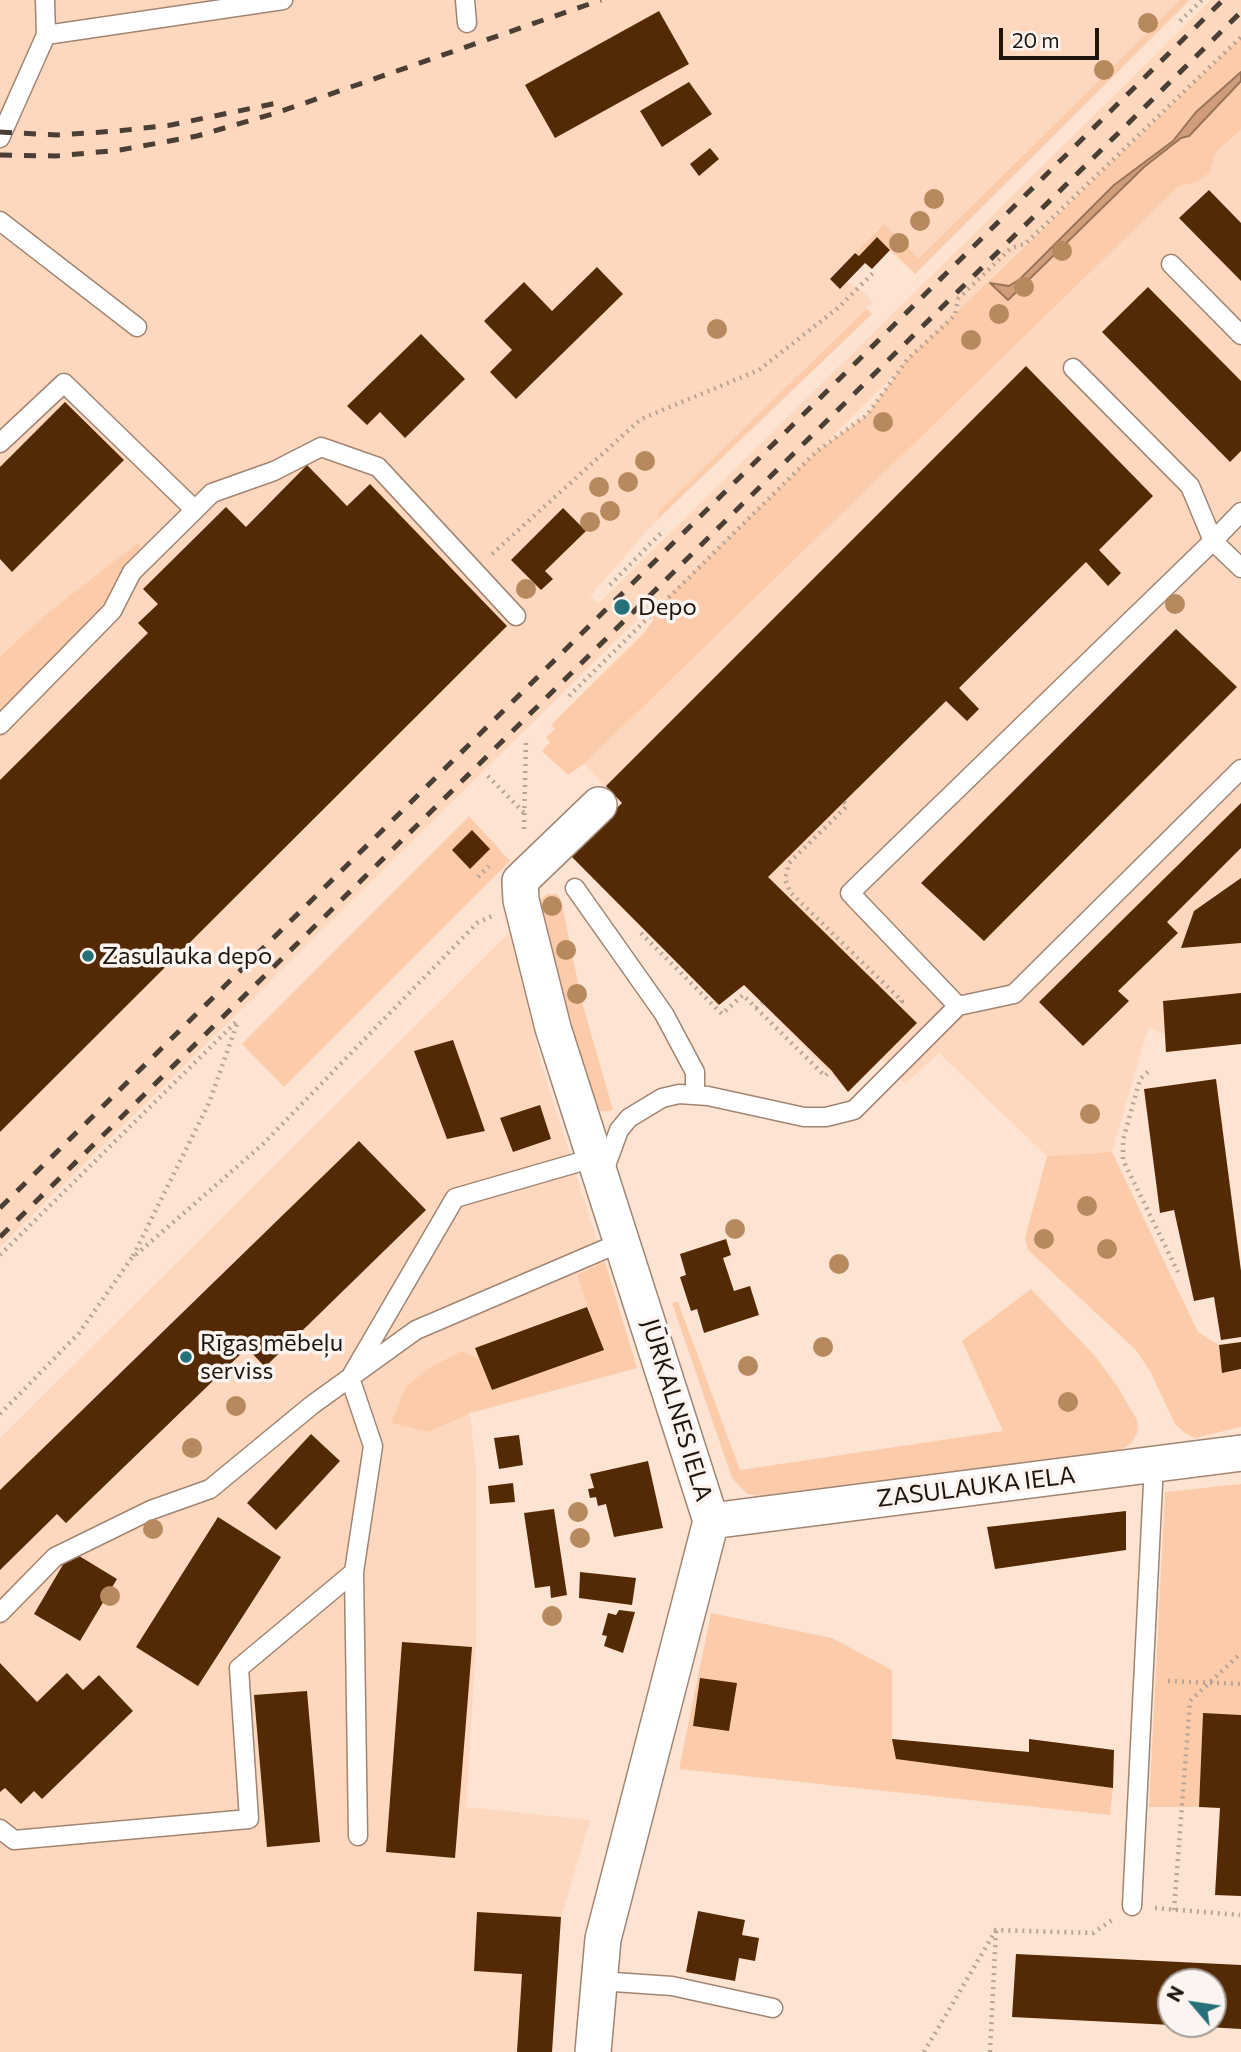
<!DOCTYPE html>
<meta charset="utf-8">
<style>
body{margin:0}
#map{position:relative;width:1241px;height:2052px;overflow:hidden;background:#fce3d2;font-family:Commissioner,sans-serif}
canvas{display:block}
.north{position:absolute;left:1157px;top:1968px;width:70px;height:70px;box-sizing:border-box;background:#fbf4f0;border:2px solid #a39b95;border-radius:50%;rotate:299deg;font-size:19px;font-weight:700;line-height:28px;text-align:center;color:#1f150d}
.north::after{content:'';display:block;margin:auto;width:24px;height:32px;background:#267079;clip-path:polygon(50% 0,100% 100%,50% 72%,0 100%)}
.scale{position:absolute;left:999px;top:28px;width:100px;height:32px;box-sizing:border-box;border:4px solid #1f150d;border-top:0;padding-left:9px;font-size:21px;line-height:24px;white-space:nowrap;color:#1f150d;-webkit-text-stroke:5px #fbf4f0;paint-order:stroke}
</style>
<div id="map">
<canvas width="1241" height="2052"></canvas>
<div class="north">N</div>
<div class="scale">20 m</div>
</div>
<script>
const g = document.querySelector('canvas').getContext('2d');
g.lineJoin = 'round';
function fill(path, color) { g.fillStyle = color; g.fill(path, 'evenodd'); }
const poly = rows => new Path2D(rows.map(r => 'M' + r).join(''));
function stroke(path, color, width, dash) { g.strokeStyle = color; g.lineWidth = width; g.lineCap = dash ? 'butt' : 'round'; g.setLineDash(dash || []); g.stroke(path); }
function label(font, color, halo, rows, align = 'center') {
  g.font = font + ' Commissioner,sans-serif'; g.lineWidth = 7; g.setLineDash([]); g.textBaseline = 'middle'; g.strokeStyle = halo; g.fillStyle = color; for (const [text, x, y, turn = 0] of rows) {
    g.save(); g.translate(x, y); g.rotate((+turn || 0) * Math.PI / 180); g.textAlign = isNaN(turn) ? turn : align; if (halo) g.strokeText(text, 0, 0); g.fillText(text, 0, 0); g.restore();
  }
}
const built = poly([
 [0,0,1180,0,919,258,883,224,830,279,840,289,847,282,860,289,873,302,660,510,656,521,590,596,599,603,1211,0,1241,0,1241,37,1025,244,766,503,651,613,647,610,0,1247],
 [1241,130,1241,1044,1165,1053,1165,1034,1148,1028,1112,1152,1047,1156,939,1053,905,1084,881,1059,848,1092,744,985,719,1005,570,855,621,803,584,764,1158,203,1180,184,1198,182,1210,172,1216,152],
 [509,933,542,1066,637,1368,470,1413,476,1471,476,1644,466,1807,590,1820,561,1917,552,2052,0,2052,0,1438]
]);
const green = poly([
 [1180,0,1190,0,915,274,877,237,859,256,855,253,884,224,919,258],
 [1241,37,1241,130,1216,152,1210,172,1198,182,1180,185,584,764,568,775,542,751,550,742,546,737,555,729,551,725,643,634,653,620,651,613,816,452,867,415,907,360],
 [867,308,872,314,656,521,660,510],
 [139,542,141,554,117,578,104,608,0,709,0,657,44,616],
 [469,816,510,861,284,1087,242,1044],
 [547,894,557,894,561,900,582,1002,613,1110,602,1112,595,1108,559,987,542,916,540,900],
 [1112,1152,1198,1332,1219,1345,1222,1373,1241,1370,1241,1427,1195,1438,1185,1433,1175,1424,1150,1371,1136,1350,1028,1250,1025,1238,1047,1156],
 [605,1262,637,1368,470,1413,429,1432,391,1423,406,1387,429,1368,462,1351,479,1359,492,1390,603,1350,577,1275],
 [1031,1289,1095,1356,1118,1387,1137,1420,1138,1431,1132,1443,1121,1450,767,1497,747,1494,732,1478,672,1303,678,1302,740,1470,1003,1431,962,1341],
 [1241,1484,1241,1715,1203,1713,1199,1807,1149,1807,1165,1492],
 [711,1613,832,1638,892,1670,892,1738,897,1759,1113,1788,1110,1815,679,1769]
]);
const water = poly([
 [1241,72,1241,81,1189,136,1181,138,1144,167,1008,300,990,283,1009,286,1020,279,1114,185,1173,141,1196,112,1241,72]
]);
const building = poly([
 [659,11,689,64,555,138,525,85],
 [689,82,712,114,662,147,640,111],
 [710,148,719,159,699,176,690,164],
 [1209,190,1241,223,1241,281,1179,218],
 [877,237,890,250,872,269,865,263,840,289,830,279,855,253,859,256],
 [597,267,623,294,516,399,490,372,512,350,484,321,524,282,552,311],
 [1148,287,1241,381,1241,451,1230,462,1102,332],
 [421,334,465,379,405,438,380,412,367,425,347,406],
 [1026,366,1153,496,1099,550,1121,573,1108,586,1086,562,959,688,979,709,967,721,946,701,768,877,917,1023,848,1092,831,1070,744,985,719,1005,570,855,622,803,606,786],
 [65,402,124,460,12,572,0,559,0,467],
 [307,465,347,506,370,484,507,626,0,1132,0,780,148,633,138,623,158,604,143,589,226,507,246,527],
 [563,508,586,531,545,571,553,579,541,590,511,560],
 [1176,629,1237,687,984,941,921,883],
 [1241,803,1241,848,1167,922,1178,933,1118,991,1129,1001,1083,1046,1039,1002],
 [472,830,490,849,470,869,452,850],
 [1241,878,1241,943,1181,948,1194,911],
 [1241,993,1241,1044,1166,1052,1163,1001],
 [453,1040,485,1131,447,1139,414,1051],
 [1216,1079,1241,1271,1241,1337,1221,1340,1214,1297,1194,1301,1174,1210,1160,1213,1144,1089],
 [540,1105,551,1139,513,1152,500,1118],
 [359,1141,426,1210,265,1367,247,1348,66,1523,57,1514,0,1570,0,1490],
 [726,1239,731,1255,723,1258,734,1291,750,1286,759,1315,704,1333,697,1309,691,1311,680,1277,686,1275,680,1254],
 [587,1307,604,1350,492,1390,475,1348],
 [1241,1342,1241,1369,1222,1373,1219,1345],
 [311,1434,340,1461,276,1530,247,1503],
 [519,1435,523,1465,499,1469,494,1438],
 [648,1461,663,1528,614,1537,606,1504,598,1506,596,1497,590,1498,588,1489,594,1488,590,1474],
 [513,1483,515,1502,490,1504,488,1486],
 [554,1509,567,1595,551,1598,550,1586,535,1588,524,1513],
 [1126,1511,1126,1550,995,1569,987,1527],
 [218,1517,281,1557,198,1686,136,1647],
 [71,1551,117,1579,80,1641,34,1614],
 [580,1572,636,1578,632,1605,579,1598],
 [619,1610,635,1612,623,1653,604,1646,607,1636,602,1635,608,1613,616,1615],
 [402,1642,472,1647,455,1858,386,1852],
 [0,1663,37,1702,67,1673,83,1690,99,1675,133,1711,42,1799,34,1791,21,1804,5,1788,0,1792],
 [700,1678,737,1683,729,1731,693,1726],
 [307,1691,320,1842,267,1847,254,1695],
 [1203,1713,1241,1715,1241,1896,1215,1895,1220,1808,1199,1807],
 [892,1739,1029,1752,1029,1739,1114,1750,1113,1788,896,1759],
 [698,1911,745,1920,742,1935,759,1938,755,1961,739,1958,735,1981,686,1972],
 [477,1912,561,1917,552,2052,517,2052,522,1974,474,1971],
 [1016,1954,1241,1965,1241,2029,1190,2026,1213,2024,1213,1982,1171,1982,1171,2025,1012,2017]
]);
const path = poly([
 [1180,21,1202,0],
 [492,554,641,419,759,370,839,307,874,272],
 [610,585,664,530],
 [569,696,816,452,867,415,907,360,955,315,958,299,1011,248,1025,244,1241,37],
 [488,776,525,814],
 [844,802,847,806,789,863,785,879,790,892,902,1001,898,1005],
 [524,829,526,739],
 [478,877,489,866],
 [641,933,722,1014,743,995,756,1008,762,1003],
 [756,1008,825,1076,831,1070],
 [1148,1072,1140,1079,1123,1140,1123,1160,1178,1272],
 [0,1255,239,1019],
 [133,1256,209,1103,238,1021],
 [0,1414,79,1333,131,1259,262,1145,477,923,492,916],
 [1168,1681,1241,1684],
 [1155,1908,1240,1915],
 [1174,1910,1190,1701,1241,1653],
 [924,2052,996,1930,1093,1933,1112,1920],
 [990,2052,996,1931]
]);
const service = poly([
 [45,0,46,35,283,0],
 [465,0,467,23],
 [0,138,46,35],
 [0,221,137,327],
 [1171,264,1241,335],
 [1073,368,1190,486,1213,541,1241,512],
 [0,443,64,383,195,510],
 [0,725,112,611,132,572,212,493,274,471,321,447,378,467,516,616],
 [575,888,664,1014,695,1072,695,1095],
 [958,1006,850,893,1213,541,1241,568],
 [604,1171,619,1130,629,1118,662,1098,679,1094,708,1096,804,1117,826,1117,854,1110,958,1006,1014,994,1241,769],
 [354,1572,358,1836],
 [0,1613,55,1557,151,1510,210,1489,312,1405,416,1330,624,1241],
 [0,1829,14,1840,249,1819,239,1668,354,1572,373,1446,350,1378,455,1198,597,1157],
 [1132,1906,1154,1464],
 [599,1981,672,1986,773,2008]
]);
const minor = poly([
 [711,1521,1241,1453],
 [593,2052,603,1939,711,1521,553,1028,521,900,520,881,599,805]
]);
const rail = poly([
 [0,132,57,135,117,131,171,125,282,102],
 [0,155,56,156,120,150,197,136,276,113,601,0],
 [0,1208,1223,0],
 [0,1237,1241,12]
]);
const trees = [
 [1148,23],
 [1104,70],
 [934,199],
 [920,221],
 [899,243],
 [1062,251],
 [1024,287],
 [999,314],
 [717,329],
 [971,340],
 [883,422],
 [645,461],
 [628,482],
 [599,487],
 [610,511],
 [590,522],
 [526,589],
 [1175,604],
 [552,906],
 [566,950],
 [577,994],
 [1090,1114],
 [1087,1206],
 [735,1229],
 [1044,1239],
 [1107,1249],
 [839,1264],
 [823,1347],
 [748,1366],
 [1068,1402],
 [236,1406],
 [192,1448],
 [578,1512],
 [153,1529],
 [580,1538],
 [110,1596],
 [552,1616]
];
const markers = [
 [622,607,9,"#267079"],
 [88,956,7,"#267079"],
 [186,1357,7,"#267079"]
];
const poiNames = [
 ["Depo",638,607],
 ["Zasulauka depo",102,956],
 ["Rīgas mēbeļu",200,1343],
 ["serviss",200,1371]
];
const streetNames = [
 ["JŪRKALNES IELA",677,1410,73],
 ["ZASULAUKA IELA",976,1487,-7]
];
fill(built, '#fdd8be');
fill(green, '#fcccaa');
fill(water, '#cf9d7a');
stroke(water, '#9a7459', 2);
fill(building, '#542a04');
stroke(service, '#a18572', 21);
stroke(minor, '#a18572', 38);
stroke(path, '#b9a496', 4.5, [2, 5]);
stroke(service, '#fff', 18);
stroke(minor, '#fff', 35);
stroke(rail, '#4b3e35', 5, [12, 12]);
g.fillStyle = '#b6895e';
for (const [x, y] of trees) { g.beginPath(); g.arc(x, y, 10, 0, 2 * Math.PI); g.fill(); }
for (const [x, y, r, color] of markers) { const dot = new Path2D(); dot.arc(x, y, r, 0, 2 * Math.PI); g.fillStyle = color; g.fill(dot); stroke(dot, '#fbf4f0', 2.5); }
label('24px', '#1f150d', '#fbf4f0', poiNames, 'left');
label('24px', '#1f150d', '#fbf4f0', streetNames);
</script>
